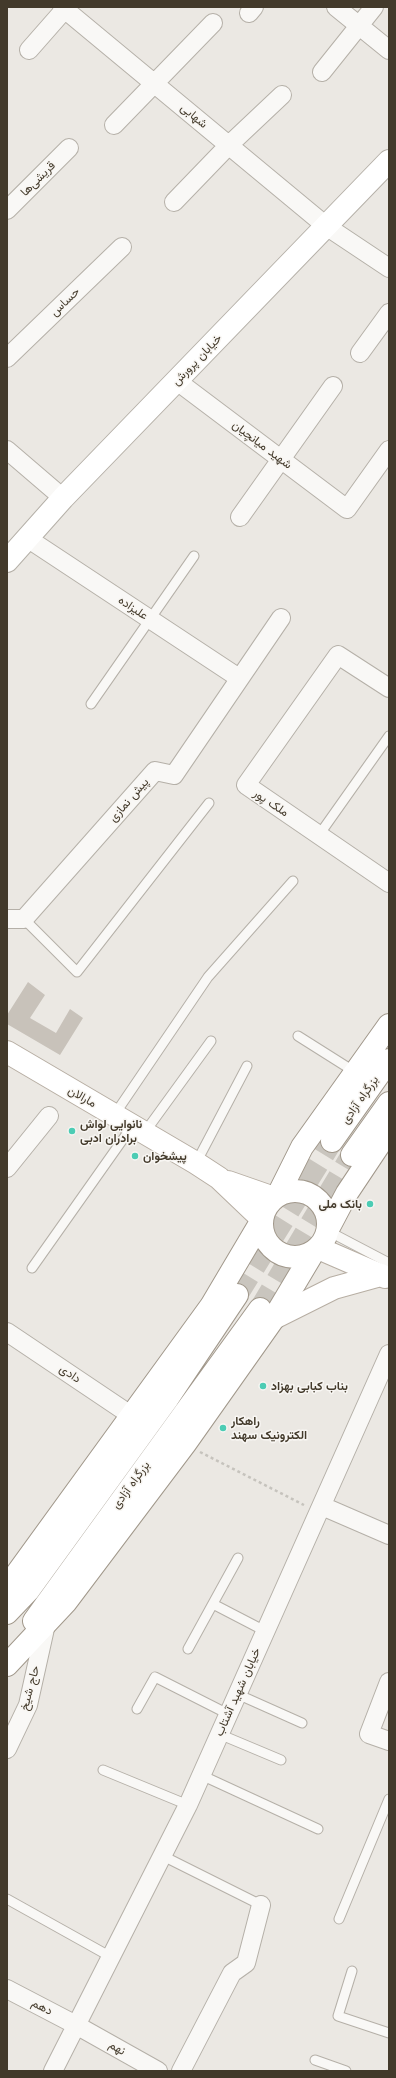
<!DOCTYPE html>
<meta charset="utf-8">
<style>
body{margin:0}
#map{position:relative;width:396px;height:2078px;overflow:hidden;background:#ebe8e3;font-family:"Work Sans",sans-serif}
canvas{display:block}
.frame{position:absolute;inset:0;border:8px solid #433a2b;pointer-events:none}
</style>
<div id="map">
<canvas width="396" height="2078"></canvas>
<div class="frame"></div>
</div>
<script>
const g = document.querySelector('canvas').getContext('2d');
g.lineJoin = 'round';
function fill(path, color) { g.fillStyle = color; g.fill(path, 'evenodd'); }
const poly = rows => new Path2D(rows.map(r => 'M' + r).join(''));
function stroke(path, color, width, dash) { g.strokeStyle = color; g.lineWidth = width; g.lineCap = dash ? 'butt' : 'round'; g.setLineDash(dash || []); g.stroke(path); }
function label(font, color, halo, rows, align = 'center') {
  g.font = font + ' "Work Sans",Vazirmatn,sans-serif'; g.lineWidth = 3; g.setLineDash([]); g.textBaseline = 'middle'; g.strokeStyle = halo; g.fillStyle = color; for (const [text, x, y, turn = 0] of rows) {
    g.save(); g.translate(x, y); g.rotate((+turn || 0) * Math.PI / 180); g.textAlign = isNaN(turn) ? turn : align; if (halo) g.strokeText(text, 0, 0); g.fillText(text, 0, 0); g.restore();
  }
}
const building = poly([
 [28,982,45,995,30,1018,56,1033,70,1009,83,1018,60,1055,7,1024,7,1015]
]);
const trunkTunnel = poly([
 [237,1295,332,1141],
 [260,1309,352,1155]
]);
const path = poly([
 [200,1452,304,1505]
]);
const service = poly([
 [91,704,194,556],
 [319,835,389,736],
 [24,919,77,972,209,803],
 [298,1036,355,1072],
 [115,1114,208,977,293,881],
 [145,1132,211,1041],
 [196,1163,247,1066],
 [328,1231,389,1263],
 [32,1268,133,1125],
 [213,1604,265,1631],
 [188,1649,238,1558],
 [237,1694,302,1723],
 [137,1709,155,1677,228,1714],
 [219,1734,281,1760],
 [103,1770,188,1805],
 [201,1775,318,1829],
 [163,1856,261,1905],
 [7,1899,111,1957],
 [339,1919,389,1799],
 [352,1971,338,2016,389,2033],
 [315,2060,346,2071]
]);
const minor = poly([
 [62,7,326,226,389,268],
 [336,7,389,50],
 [249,13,254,7],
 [29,50,65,9],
 [322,72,374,7],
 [114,125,213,23],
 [174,202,229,145,282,95],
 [7,210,69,148],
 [360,353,389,313],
 [7,358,122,247],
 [177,381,347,509,389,450],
 [7,450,63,498],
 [240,517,333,386],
 [27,538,239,678],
 [389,688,338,655,246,785,389,883],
 [7,919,24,919,155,771,174,775,281,618],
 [7,1168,49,1116],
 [7,1332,132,1416],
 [322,1506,389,1535],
 [389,1682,369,1734,389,1741],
 [7,1749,28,1705,46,1624],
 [7,1989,76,2025,158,2071],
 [53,2071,188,1805,389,1354],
 [181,2071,232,1973,246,1963,261,1905]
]);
const secondary = poly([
 [7,561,63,498,389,161]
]);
const primary = poly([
 [7,1052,196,1163,219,1178,262,1219],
 [228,1182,274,1198],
 [318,1248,385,1277],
 [274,1318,334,1288,381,1275]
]);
const trunk = poly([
 [332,1141,389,1060],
 [352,1155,389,1103],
 '262 1224a33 33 0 1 1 66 0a33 33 0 1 1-66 0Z',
 [278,1195,302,1147,389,1025],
 [328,1229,347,1193,389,1130],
 [7,1587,211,1306,262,1220],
 [7,1613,28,1591,168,1398,237,1295],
 [34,1621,260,1309],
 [7,1665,66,1602,185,1444,274,1318,314,1251]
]);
const markers = [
 [72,1131,4,"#4cccb4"],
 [135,1156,4,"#4cccb4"],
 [370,1204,4,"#4cccb4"],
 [263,1386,4,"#4cccb4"],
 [223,1428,4,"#4cccb4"]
];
const streetNames = [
 ["شهابی",194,116,40],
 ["قریشی‌ها",38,179,-45],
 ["حساس",65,302,-44],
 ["خیابان پرورش",197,360,-46],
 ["شهید میانچیان",262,445,37],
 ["علیزاده",133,608,34],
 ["پیش نمازی",129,800,-49],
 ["ملک پور",271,803,34],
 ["مارالان",82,1097,29],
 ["بزرگراه آزادی",360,1100,-55],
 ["دادی",70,1374,34],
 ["بزرگراه آزادی",131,1485,-54],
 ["حاج شیخ",30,1688,-75],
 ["خیابان شهید آشتاب",238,1692,-66],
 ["دهم",42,2007,27],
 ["نهم",117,2048,30]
];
const poiNames = [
 ["نانوایی لواش",80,1124],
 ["برادران ادبی",80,1138],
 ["پیشخوان",143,1156],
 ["بانک ملی",362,1204,"right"],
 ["بناب کبابی بهزاد",271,1386],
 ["راهکار",231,1421],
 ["الکترونیک سهند",231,1435]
];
fill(building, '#c8c2ba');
stroke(trunkTunnel, '#c9c5be', 22, [22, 11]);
stroke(service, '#b5b0a8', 11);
stroke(minor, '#b5b0a8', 20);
stroke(secondary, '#b5b0a8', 24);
stroke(primary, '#b7aea3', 24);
stroke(trunk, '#a1988b', 24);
stroke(path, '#c6c3bd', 2.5, [3, 3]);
stroke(service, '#f9f8f6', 9);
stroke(minor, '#f9f8f6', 18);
stroke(secondary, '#fff', 22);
stroke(primary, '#fff', 22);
stroke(trunk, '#fff', 22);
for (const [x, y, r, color] of markers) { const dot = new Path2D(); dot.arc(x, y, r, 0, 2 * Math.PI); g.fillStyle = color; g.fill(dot); stroke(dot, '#f8f6f3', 1.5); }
label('12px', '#433a2b', '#f8f6f3', streetNames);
label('bold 12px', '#433a2b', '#f8f6f3', poiNames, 'left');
</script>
